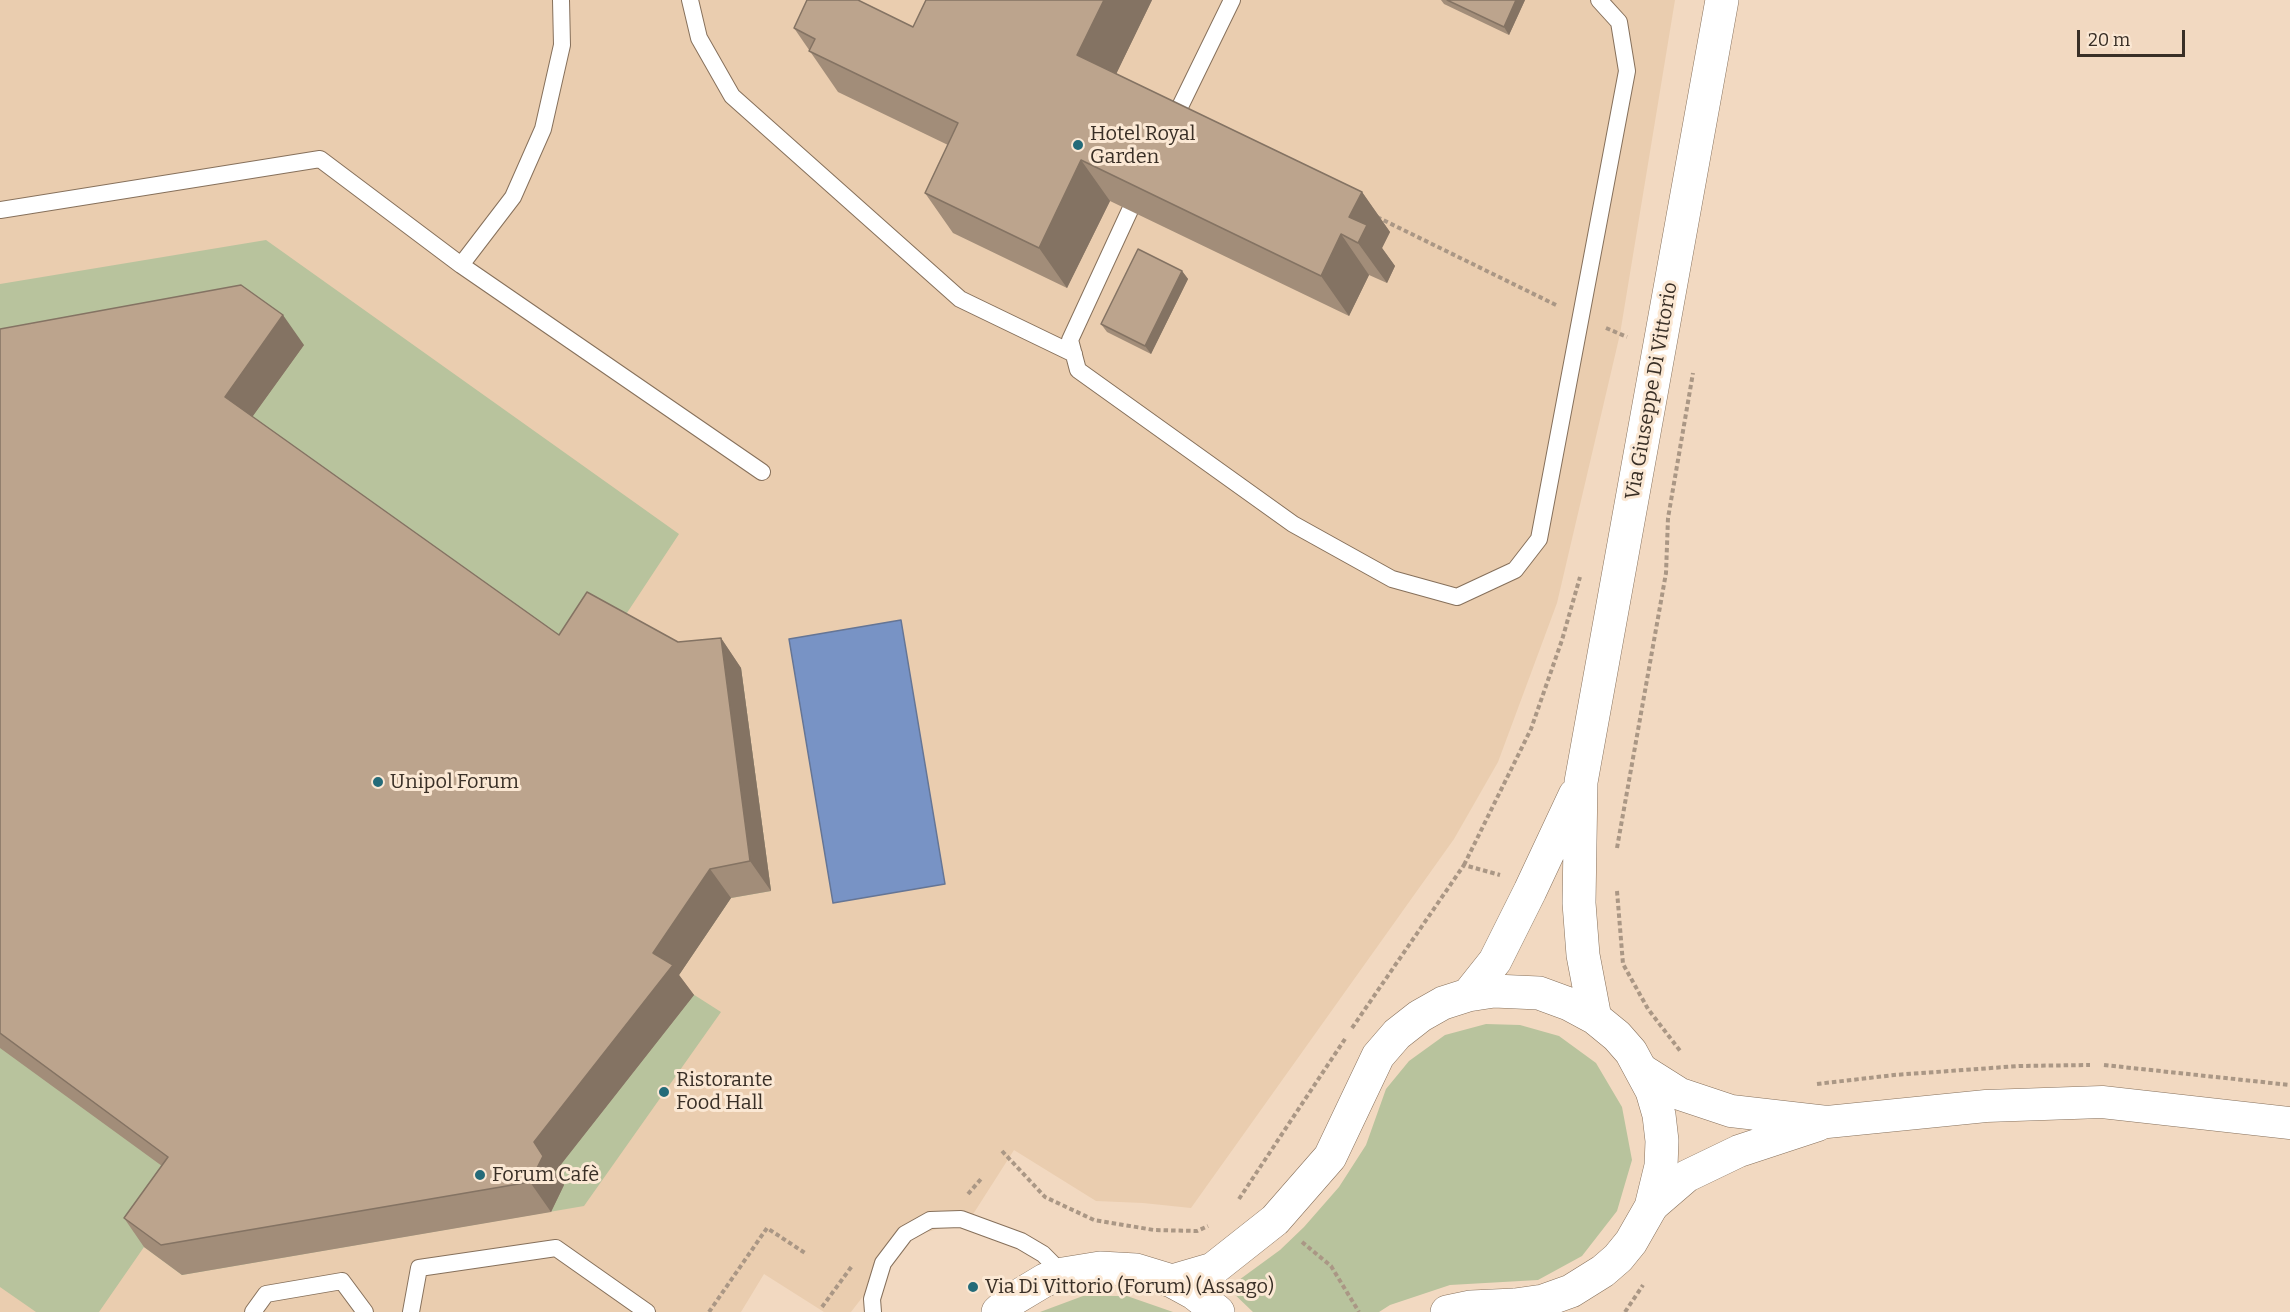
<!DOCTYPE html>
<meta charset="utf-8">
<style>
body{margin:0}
#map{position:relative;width:2290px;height:1312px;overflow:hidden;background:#f2d9c1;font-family:Bitter,serif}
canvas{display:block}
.scale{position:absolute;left:2077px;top:30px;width:108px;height:27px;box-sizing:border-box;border:3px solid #392f26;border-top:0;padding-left:8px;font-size:18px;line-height:21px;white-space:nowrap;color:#392f26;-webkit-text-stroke:4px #fbe8d4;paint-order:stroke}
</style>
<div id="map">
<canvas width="2290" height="1312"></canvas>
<div class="scale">20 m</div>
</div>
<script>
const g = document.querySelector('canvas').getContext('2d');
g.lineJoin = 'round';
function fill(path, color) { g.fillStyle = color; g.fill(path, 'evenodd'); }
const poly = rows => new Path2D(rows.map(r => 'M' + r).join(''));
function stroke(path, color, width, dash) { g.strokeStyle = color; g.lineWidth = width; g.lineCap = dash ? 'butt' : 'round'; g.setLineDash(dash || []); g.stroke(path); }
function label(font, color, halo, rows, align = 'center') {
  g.font = font + ' Bitter,serif'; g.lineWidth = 6; g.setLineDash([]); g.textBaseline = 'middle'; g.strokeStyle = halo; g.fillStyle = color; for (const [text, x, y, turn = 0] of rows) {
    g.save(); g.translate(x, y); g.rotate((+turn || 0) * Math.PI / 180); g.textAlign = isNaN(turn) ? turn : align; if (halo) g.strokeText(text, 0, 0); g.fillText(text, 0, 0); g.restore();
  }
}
const built = poly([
 [0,0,1675,0,1620,334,1557,603,1498,762,1454,839,1191,1208,1143,1203,1096,1201,1014,1150,970,1219,908,1238,851,1312,824,1312,764,1274,741,1312,0,1312]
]);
const green = poly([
 [266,240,679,534,619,625,741,668,771,891,731,898,674,982,721,1012,584,1206,182,1275,144,1247,99,1312,36,1312,0,1287,0,284],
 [1486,1024,1520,1025,1559,1036,1596,1063,1622,1107,1632,1160,1617,1211,1582,1256,1538,1280,1450,1285,1390,1305,1379,1312,1253,1312,1228,1288,1280,1250,1304,1227,1339,1187,1366,1145,1386,1089,1409,1061,1445,1035],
 [1083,1296,1127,1296,1173,1312,1040,1312]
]);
const water = poly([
 [901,620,945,884,833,903,789,639,901,620]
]);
const path = poly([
 [1377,217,1556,305],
 [1606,328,1627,337],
 [1617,848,1666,573,1668,518,1693,373],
 [1464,865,1531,729,1562,640,1580,577],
 [1617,891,1623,964,1648,1009,1681,1052],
 [1352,1028,1464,865,1500,875],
 [2104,1065,2290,1085],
 [1817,1084,1894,1075,2019,1066,2090,1065],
 [1002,1151,1045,1197,1094,1220,1154,1230,1197,1231,1208,1226],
 [968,1194,981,1179],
 [1239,1199,1345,1039],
 [1302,1242,1331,1266,1359,1312],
 [822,1307,852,1266],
 [709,1312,767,1228,805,1253],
 [1625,1312,1643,1285]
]);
const lane = poly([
 [690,0,699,38,732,96,960,299,1074,354],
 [1172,123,1232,0],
 [0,210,320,159,461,265,513,197,543,129,562,45,561,0],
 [1130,210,1070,340,1078,370,1293,524,1392,579,1457,597,1515,570,1539,539,1627,71,1619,22,1599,0],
 [461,265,762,472],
 [253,1312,266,1294,342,1281,365,1312],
 [411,1312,419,1268,556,1248,647,1312],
 [873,1312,872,1299,883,1263,905,1234,930,1220,961,1219,1021,1241,1043,1254,1063,1274]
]);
const street = poly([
 [1642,1070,1680,1094,1731,1111,1827,1122,1986,1106,2102,1102,2290,1123],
 [1651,1207,1687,1176,1739,1151,1818,1125]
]);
const secondary = poly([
 [1468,995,1495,961,1530,891,1575,795],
 [1595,1018,1583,955,1579,903,1581,782,1722,0],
 [1172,1281,1213,1269,1275,1220,1330,1157,1378,1056,1397,1034,1420,1016,1443,1003,1468,995,1494,991,1539,993,1569,1004,1595,1018,1617,1036,1631,1052,1652,1091,1659,1115,1662,1141,1661,1166,1651,1207,1631,1242,1618,1258,1603,1271,1571,1291,1543,1301,1515,1305,1471,1307,1447,1312],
 [998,1312,1010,1301,1045,1280,1063,1274,1100,1268,1136,1270,1172,1281,1194,1293,1218,1312]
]);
const wall = poly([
 [926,0,1152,0,1116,74,1362,192,1390,232,1382,248,1395,266,1387,283,1369,275,1349,316,1110,201,1067,288,953,233,925,193,948,145,838,92,794,28,913,27],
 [1441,0,1525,0,1509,35,1444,4],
 [1182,271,1188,279,1151,354,1107,332,1101,324],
 [0,329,304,345,252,417,559,635,678,642,721,638,741,668,771,891,731,898,679,975,694,995,555,1172,564,1185,551,1212,182,1275,144,1247,124,1218,162,1166,0,1048]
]);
const shadedWall = poly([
 [1104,0,1152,0,1106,95,1077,55],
 [1516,0,1525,0,1509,35,1504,27],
 [1081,160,1110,201,1067,288,1039,248],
 [1362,192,1390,232,1382,248,1395,266,1387,283,1358,243,1349,217],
 [1341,234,1369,275,1349,316,1321,276],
 [1182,271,1188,279,1151,354,1145,346],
 [283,315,304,345,245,427,225,397],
 [721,638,741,668,771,891,750,861],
 [710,869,731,898,679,975,694,995,555,1172,564,1185,551,1212,530,1182,534,1142,653,953]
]);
const building = poly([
 [807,0,858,0,913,27,926,0,1104,0,1077,55,1362,192,1349,217,1367,225,1358,243,1341,234,1321,276,1081,160,1039,248,925,193,958,123,809,51,815,39,794,28,807,0],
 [1447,0,1516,0,1504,27,1447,0],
 [1138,249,1182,271,1145,346,1101,324,1138,249],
 [241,285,283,315,225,397,559,635,587,592,678,642,721,638,750,861,710,869,653,953,673,965,534,1142,543,1156,530,1182,161,1245,124,1218,168,1157,0,1033,0,329,241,285]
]);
const markers = [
 [1078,145,6,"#246b79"],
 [378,782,6,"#246b79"],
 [664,1092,6,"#246b79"],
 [480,1175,6,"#246b79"],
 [973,1287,6,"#246b79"]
];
const poiNames = [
 ["Hotel Royal",1090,134],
 ["Garden",1090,157],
 ["Unipol Forum",390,782],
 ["Ristorante",676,1080],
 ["Food Hall",676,1103],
 ["Forum Cafè",492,1175],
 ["Via Di Vittorio (Forum) (Assago)",985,1287]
];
const streetNames = [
 ["Via Giuseppe Di Vittorio",1652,391,-80]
];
fill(built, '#eacdaf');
fill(green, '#b8c39d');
fill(water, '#7893c5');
stroke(water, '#657595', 1.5);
stroke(lane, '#86705b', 18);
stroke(street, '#86705b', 33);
stroke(secondary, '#86705b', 34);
stroke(path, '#aa9785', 4, [4.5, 3]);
stroke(lane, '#fff', 16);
stroke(street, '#fff', 32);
stroke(secondary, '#fff', 33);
fill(wall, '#a28d79');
fill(shadedWall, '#847363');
fill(building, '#bca48d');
stroke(building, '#847363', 1.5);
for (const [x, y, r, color] of markers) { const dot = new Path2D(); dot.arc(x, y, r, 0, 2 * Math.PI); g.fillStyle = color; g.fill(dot); stroke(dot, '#fbe8d4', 2); }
label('20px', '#392f26', '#fbe8d4', poiNames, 'left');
label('20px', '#392f26', '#fbe8d4', streetNames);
</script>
